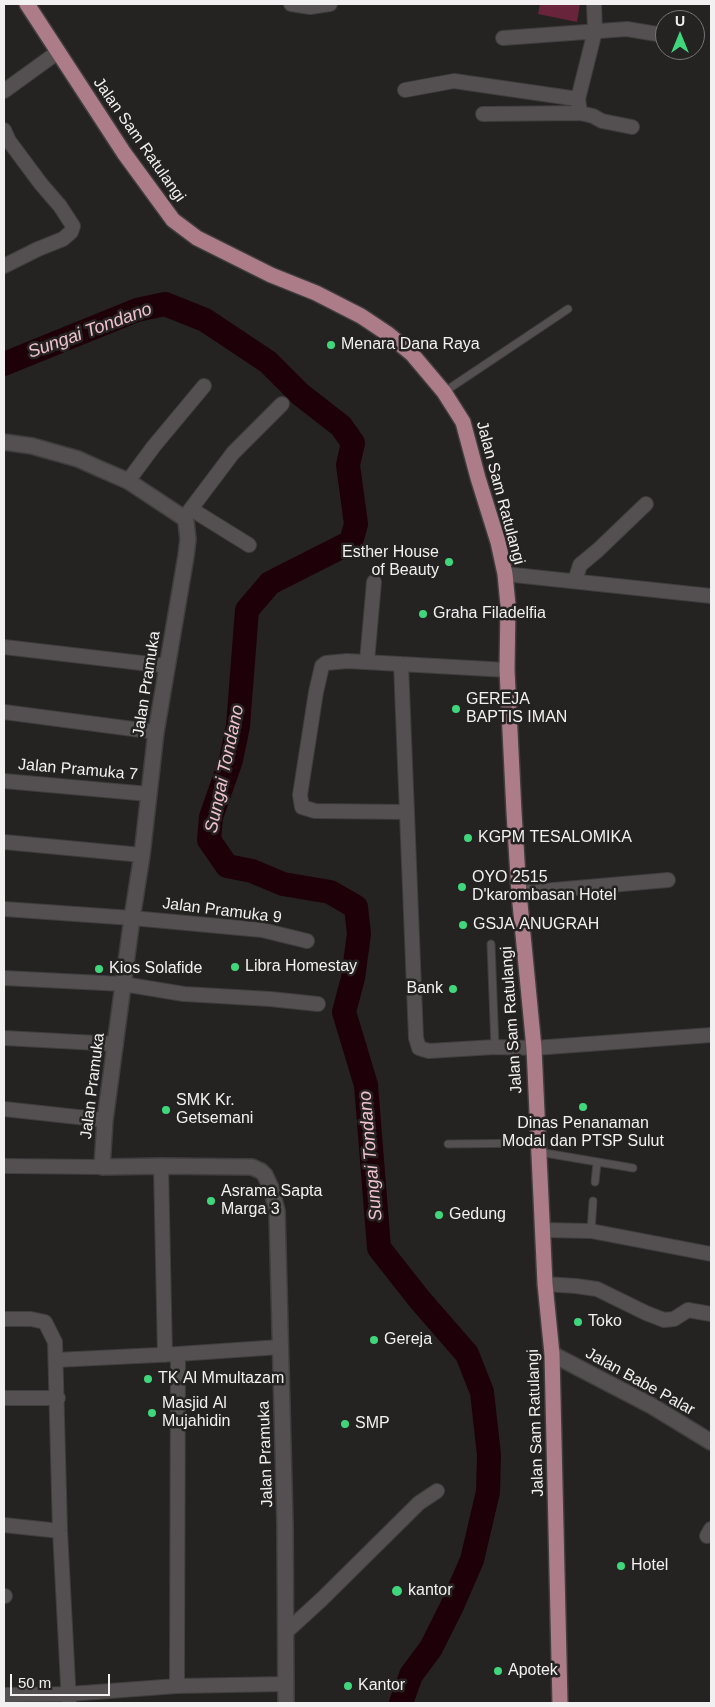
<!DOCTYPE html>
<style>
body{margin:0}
#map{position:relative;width:715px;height:1707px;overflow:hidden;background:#252222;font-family:Arial,sans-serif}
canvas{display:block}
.frame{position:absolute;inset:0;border:5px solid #f2f0f1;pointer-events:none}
.north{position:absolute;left:655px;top:10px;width:50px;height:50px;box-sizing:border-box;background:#252222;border:1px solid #777475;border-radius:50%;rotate:0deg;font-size:14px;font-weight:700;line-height:20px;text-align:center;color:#f2f0f1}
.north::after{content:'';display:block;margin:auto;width:18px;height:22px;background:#40d77c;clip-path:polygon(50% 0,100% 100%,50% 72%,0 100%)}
.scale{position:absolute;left:10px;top:1674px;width:100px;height:22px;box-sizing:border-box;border:2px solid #f2f0f1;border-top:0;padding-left:6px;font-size:15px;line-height:18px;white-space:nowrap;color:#f2f0f1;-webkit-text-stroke:4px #252222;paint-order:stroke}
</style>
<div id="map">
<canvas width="715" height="1707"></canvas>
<div class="frame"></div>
<div class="north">U</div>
<div class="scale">50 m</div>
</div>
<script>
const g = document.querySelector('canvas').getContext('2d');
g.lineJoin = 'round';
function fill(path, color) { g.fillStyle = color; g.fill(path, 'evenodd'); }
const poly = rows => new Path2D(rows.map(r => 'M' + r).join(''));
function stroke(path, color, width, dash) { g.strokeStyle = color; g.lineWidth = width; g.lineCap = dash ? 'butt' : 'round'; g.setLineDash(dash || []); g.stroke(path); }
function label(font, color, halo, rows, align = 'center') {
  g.font = font + ' Arial,sans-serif'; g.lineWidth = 5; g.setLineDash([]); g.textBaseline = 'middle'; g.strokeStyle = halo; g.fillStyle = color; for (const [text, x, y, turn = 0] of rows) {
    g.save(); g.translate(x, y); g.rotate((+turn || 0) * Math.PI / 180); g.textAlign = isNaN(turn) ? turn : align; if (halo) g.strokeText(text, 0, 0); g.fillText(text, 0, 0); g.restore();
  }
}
const green = poly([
 [540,4,580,4,577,22,538,14]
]);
const river = poly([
 [4,364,137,310,165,304,205,320,268,362,300,394,341,426,353,443,348,465,356,524,351,542,270,583,247,610,238,726,231,760,211,817,209,840,227,866,252,871,283,884,330,892,356,907,359,934,353,978,344,1012,366,1085,379,1248,420,1300,467,1354,482,1392,489,1455,488,1492,472,1560,452,1606,431,1648,411,1675,401,1703]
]);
const lane = poly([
 [444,392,568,309],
 [491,944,495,1047],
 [448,1144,538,1143],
 [539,1152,633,1168],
 [595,1182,597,1163],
 [591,1231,593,1201]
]);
const street = poly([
 [291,4,310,7,330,4],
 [594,4,595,31,578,99,580,113,593,116,602,121,632,127],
 [503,38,627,29,663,35],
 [405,90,454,81,578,99],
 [4,91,58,52],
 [483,114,580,113],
 [4,130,9,141,41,184,60,206,73,226,71,232,63,239,38,249,4,266],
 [128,481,154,446,204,386],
 [191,509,249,545],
 [184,518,233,453,282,404],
 [505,574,711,596],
 [575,581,580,565,598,550,646,504],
 [4,647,167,666],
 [367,661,374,582],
 [401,664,416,1038,419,1048,429,1051,495,1047,534,1048,711,1035],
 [4,712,156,732],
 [4,781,149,794],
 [407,812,315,811,302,807,300,795,316,692,322,666,326,663,347,661,507,670],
 [4,842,142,855],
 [519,893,668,880],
 [4,909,132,918,262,930,307,941],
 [4,978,123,984,184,994,270,999,318,1004],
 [4,1038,116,1044],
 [4,1109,105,1120],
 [4,1166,102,1167],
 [161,1166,165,1355],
 [543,1230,591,1231,711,1254],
 [545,1284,576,1286,597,1289,646,1313,664,1320,674,1319,688,1310,711,1314],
 [4,1319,31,1319,45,1322,55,1342,60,1531,69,1703],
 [56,1360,178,1354,280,1347],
 [4,1398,58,1398],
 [4,1525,60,1531],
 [707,1536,711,1529],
 [4,1596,5,1596],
 [286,1632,322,1599,419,1503,437,1491],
 [177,1686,178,1354],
 [4,1695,69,1694,177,1686,286,1684]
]);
const secondary = poly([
 [4,442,32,446,78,459,98,468,128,481,184,518,186,522,188,539,186,556,156,732,142,855,132,918,105,1120,102,1167,161,1166,252,1167,261,1171,265,1175,271,1188,277,1211,285,1525,286,1703],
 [552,1354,652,1406,711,1442]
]);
const primary = poly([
 [27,4,124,153,173,220,197,238,271,275,316,293,361,316,388,334,412,354,444,392,463,422,478,478,498,542,505,574,508,605,507,670,514,812,519,893,534,1048,545,1284,552,1354,560,1703]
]);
const markers = [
 [331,345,5,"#40d77c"],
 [449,562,5,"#40d77c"],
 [423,614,5,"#40d77c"],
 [456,709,5,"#40d77c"],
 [468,838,5,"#40d77c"],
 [462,887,5,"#40d77c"],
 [463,925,5,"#40d77c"],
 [235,967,5,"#40d77c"],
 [99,969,5,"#40d77c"],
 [453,989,5,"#40d77c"],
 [583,1107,5,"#40d77c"],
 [166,1110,5,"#40d77c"],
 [211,1201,5,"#40d77c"],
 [439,1215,5,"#40d77c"],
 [578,1322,5,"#40d77c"],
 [374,1340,5,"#40d77c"],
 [148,1379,5,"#40d77c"],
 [152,1413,5,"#40d77c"],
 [345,1424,5,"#40d77c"],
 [621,1566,5,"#40d77c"],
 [397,1591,6,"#40d77c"],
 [498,1671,5,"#40d77c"],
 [348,1686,5,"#40d77c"]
];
const streetNames = [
 ["Jalan Sam Ratulangi",139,140,55],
 ["Jalan Sam Ratulangi",500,493,75],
 ["Jalan Pramuka",147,684,-81],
 ["Jalan Pramuka 7",78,770,5],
 ["Jalan Pramuka 9",222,911,7],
 ["Jalan Sam Ratulangi",512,1020,-94],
 ["Jalan Pramuka",93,1086,-83],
 ["Jalan Babe Palar",640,1382,29],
 ["Jalan Sam Ratulangi",536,1423,-92],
 ["Jalan Pramuka",266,1454,-92]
];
const poiNames = [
 ["Menara Dana Raya",341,345],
 ["Esther House",439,553,"right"],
 ["of Beauty",439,571,"right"],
 ["Graha Filadelfia",433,614],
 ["GEREJA",466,700],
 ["BAPTIS IMAN",466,718],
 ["KGPM TESALOMIKA",478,838],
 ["OYO 2515",472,878],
 ["D'karombasan Hotel",472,896],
 ["GSJA ANUGRAH",473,925],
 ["Libra Homestay",245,967],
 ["Kios Solafide",109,969],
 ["Bank",443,989,"right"],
 ["SMK Kr.",176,1101],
 ["Getsemani",176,1119],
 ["Dinas Penanaman",583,1124,"center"],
 ["Modal dan PTSP Sulut",583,1142,"center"],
 ["Asrama Sapta",221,1192],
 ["Marga 3",221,1210],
 ["Gedung",449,1215],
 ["Toko",588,1322],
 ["Gereja",384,1340],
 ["TK Al Mmultazam",158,1379],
 ["Masjid Al",162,1404],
 ["Mujahidin",162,1422],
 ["SMP",355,1424],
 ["Hotel",631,1566],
 ["kantor",408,1591],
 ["Apotek",508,1671],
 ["Kantor",358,1686]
];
const waterNames = [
 ["Sungai Tondano",90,331,-20],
 ["Sungai Tondano",225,769,-78],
 ["Sungai Tondano",371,1156,-95]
];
fill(green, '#68243b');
stroke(river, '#1e0008', 24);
stroke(lane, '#403d3e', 9);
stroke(street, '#403d3e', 16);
stroke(secondary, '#403d3e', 18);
stroke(primary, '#403d3e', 18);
stroke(lane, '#545051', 7);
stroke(street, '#545051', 14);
stroke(secondary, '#545051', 15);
stroke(primary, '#ac7c89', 15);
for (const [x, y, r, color] of markers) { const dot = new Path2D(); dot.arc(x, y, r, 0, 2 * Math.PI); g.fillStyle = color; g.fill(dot); stroke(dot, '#252222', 2); }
label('16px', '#f2f0f1', '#252222', streetNames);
label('16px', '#f2f0f1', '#252222', poiNames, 'left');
label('italic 18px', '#f1c2cd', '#252222', waterNames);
</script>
